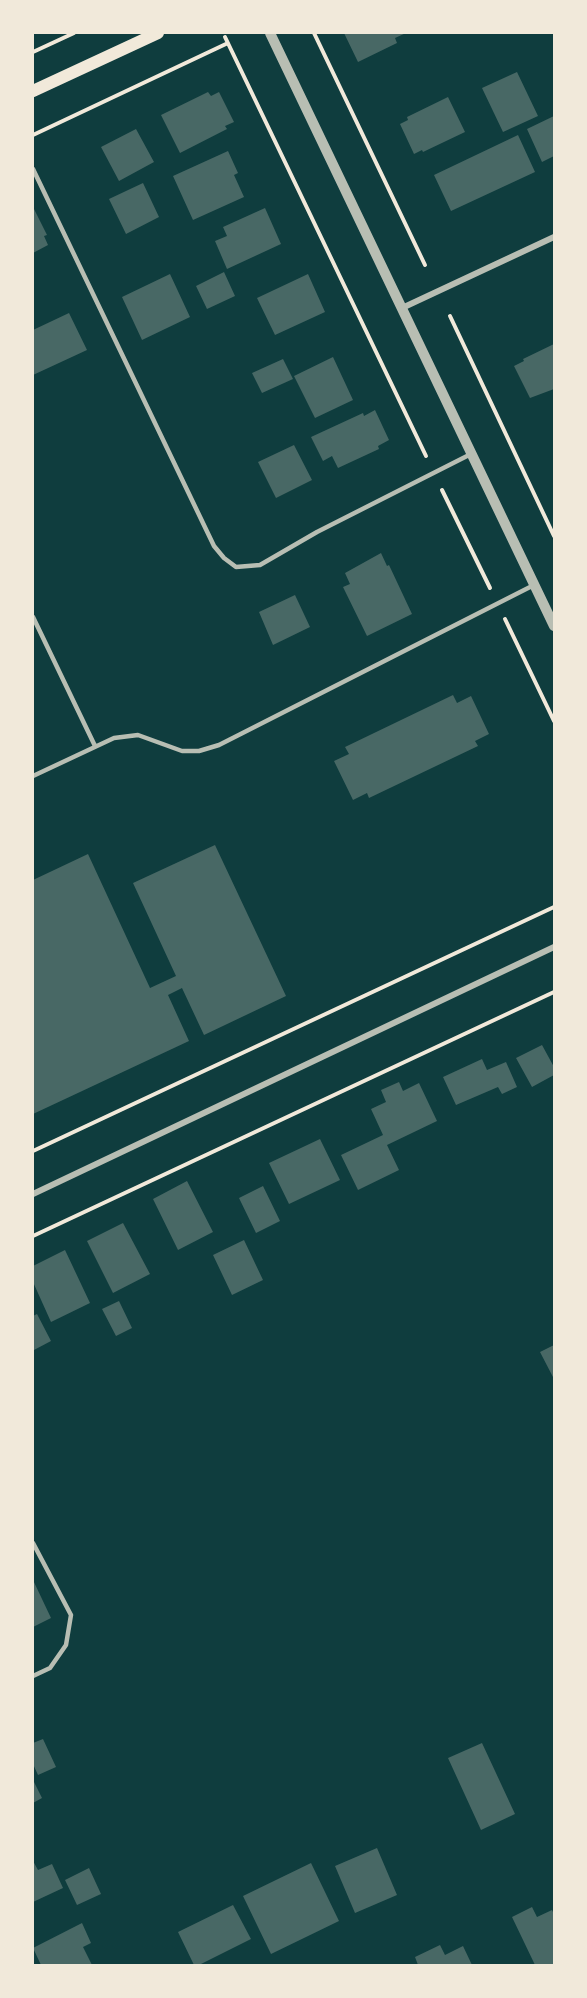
<!DOCTYPE html>
<style>
body{margin:0}
#map{position:relative;width:587px;height:1998px;overflow:hidden;background:#0f3d3e;font-family:Karla,sans-serif}
canvas{display:block}
.frame{position:absolute;inset:0;border:34px solid #f1e9da;pointer-events:none}
</style>
<div id="map">
<canvas width="587" height="1998"></canvas>
<div class="frame"></div>
</div>
<script>
const g = document.querySelector('canvas').getContext('2d');
g.lineJoin = 'round';
function fill(path, color) { g.fillStyle = color; g.fill(path, 'evenodd'); }
const poly = rows => new Path2D(rows.map(r => 'M' + r).join(''));
function stroke(path, color, width, dash) { g.strokeStyle = color; g.lineWidth = width; g.lineCap = dash ? 'butt' : 'round'; g.setLineDash(dash || []); g.stroke(path); }
const building = poly([
 [344,33,406,33,395,38,397,43,358,62],
 [517,72,538,116,503,132,482,88],
 [208,92,211,96,219,92,234,122,225,126,227,129,180,153,161,115],
 [448,97,465,132,423,152,422,150,414,154,400,124,408,120,407,117],
 [554,116,554,156,542,162,527,129],
 [136,129,154,162,119,181,101,147],
 [518,135,535,172,451,211,434,175],
 [228,151,238,173,234,175,244,197,193,220,173,176],
 [143,183,159,217,126,234,109,199],
 [33,207,47,235,44,236,48,245,33,253],
 [265,208,281,244,227,269,215,241,227,236,223,227],
 [224,272,235,296,207,309,196,286],
 [170,274,190,317,142,340,122,297],
 [308,274,325,312,275,335,257,298],
 [69,313,87,350,33,375,33,330],
 [554,344,554,389,530,398,514,366,524,361,523,359],
 [333,357,353,400,315,418,294,376],
 [283,359,293,379,262,393,252,373],
 [375,410,389,440,378,446,379,449,338,468,332,456,323,461,311,437,363,413,364,416],
 [294,445,312,480,276,498,258,462],
 [381,553,387,566,389,565,412,614,367,636,343,587,350,584,345,573],
 [295,595,310,627,273,645,259,612],
 [453,695,457,703,471,696,489,734,475,741,478,746,369,798,367,793,353,800,334,761,349,754,345,747],
 [215,845,286,996,204,1035,182,988,168,995,189,1041,33,1114,33,880,88,854,150,988,176,976,133,883],
 [542,1045,554,1067,554,1075,532,1087,516,1058],
 [482,1059,487,1070,506,1062,517,1087,502,1094,498,1087,456,1105,443,1077],
 [399,1082,403,1091,419,1083,437,1121,387,1145,399,1170,358,1190,341,1155,383,1135,371,1109,386,1102,381,1090],
 [320,1139,340,1180,289,1204,269,1163],
 [187,1181,213,1232,178,1250,153,1199],
 [263,1186,280,1221,256,1233,239,1198],
 [123,1223,150,1274,113,1293,87,1241],
 [244,1240,263,1280,232,1295,213,1255],
 [65,1250,90,1303,51,1322,33,1282,33,1266],
 [119,1301,132,1328,116,1336,102,1309],
 [37,1314,51,1341,34,1350,33,1316],
 [554,1345,554,1379,540,1352],
 [33,1580,51,1618,33,1627],
 [43,1739,56,1767,38,1775,33,1764,33,1743],
 [482,1743,515,1814,481,1830,448,1758],
 [33,1780,42,1798,33,1803],
 [377,1848,397,1895,355,1913,335,1866],
 [33,1861,38,1870,52,1864,63,1888,33,1902],
 [311,1863,339,1921,271,1954,243,1896],
 [89,1868,101,1894,77,1905,65,1880],
 [233,1905,251,1939,199,1965,194,1965,178,1932],
 [532,1907,537,1917,552,1910,554,1914,554,1965,535,1965,512,1917],
 [82,1923,91,1943,83,1947,92,1965,41,1965,33,1948],
 [440,1945,445,1955,463,1946,472,1965,418,1965,415,1957]
]);
const path = poly([
 [314,33,425,265],
 [225,37,426,456],
 [33,52,74,33],
 [33,135,228,43],
 [450,316,554,536],
 [442,490,490,588],
 [505,619,554,721],
 [33,1151,554,907],
 [33,1236,554,992]
]);
const service = poly([
 [33,169,214,546,224,558,236,567,260,565,317,532,471,454],
 [33,617,95,746],
 [33,776,114,738,138,735,182,751,199,751,219,745,534,585],
 [33,1543,71,1615,66,1645,50,1668,33,1676]
]);
const minor = poly([
 [402,308,554,237],
 [33,1194,554,947]
]);
const tertiary = poly([
 [270,33,554,626]
]);
const secondary = poly([
 [33,91,158,33]
]);
fill(building, '#486865');
stroke(path, '#f1e9da', 4);
stroke(service, '#b8beb3', 4.5);
stroke(minor, '#b8beb3', 6);
stroke(tertiary, '#b8beb3', 10);
stroke(secondary, '#f1e9da', 12);
</script>
